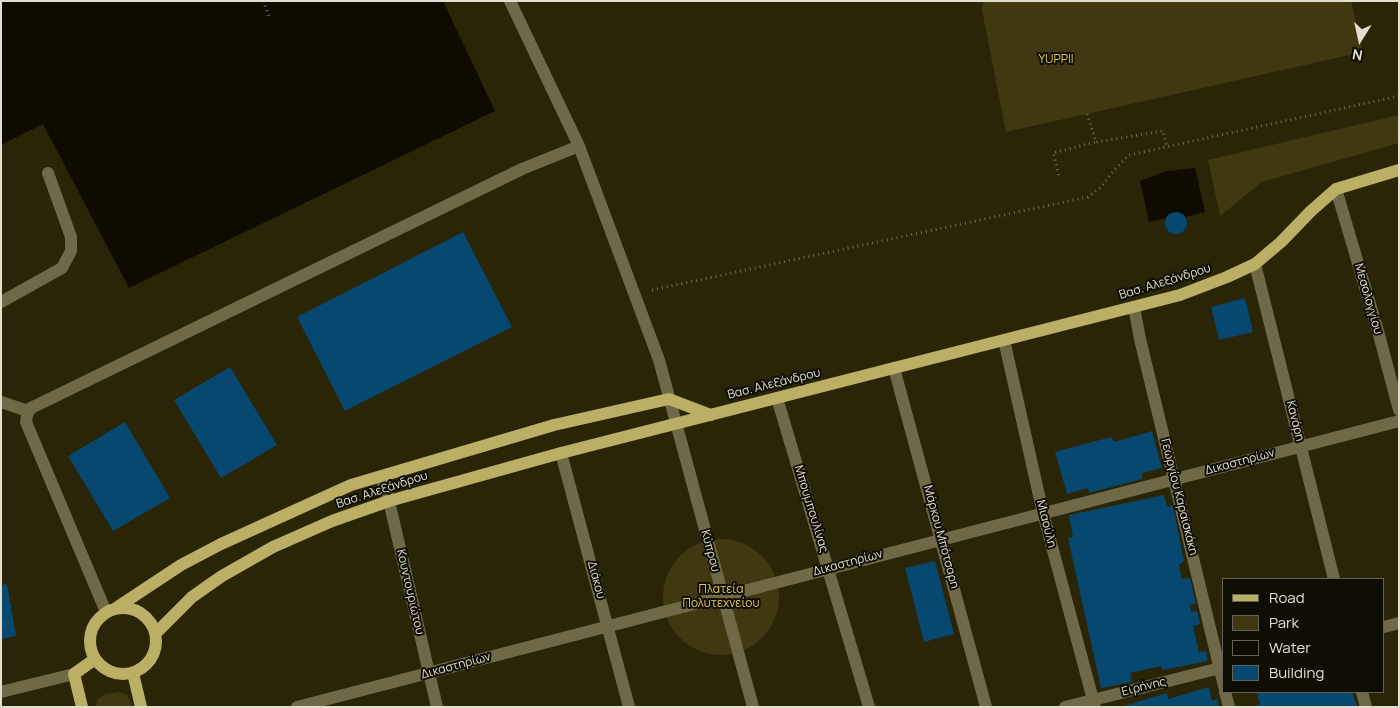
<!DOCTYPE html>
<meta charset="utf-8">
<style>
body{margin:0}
#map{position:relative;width:1400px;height:708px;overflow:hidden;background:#2a2507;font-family:Manrope,sans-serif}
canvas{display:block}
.frame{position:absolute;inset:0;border:2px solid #e2dfce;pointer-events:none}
.legend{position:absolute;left:1222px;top:578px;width:162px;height:115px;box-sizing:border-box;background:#100e04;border:1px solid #646255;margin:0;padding:6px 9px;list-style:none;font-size:15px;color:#e2dfce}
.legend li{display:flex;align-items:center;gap:10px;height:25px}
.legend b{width:25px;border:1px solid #646255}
.north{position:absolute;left:1335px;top:15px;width:50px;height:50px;-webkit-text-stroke:4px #100e04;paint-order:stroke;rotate:190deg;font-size:14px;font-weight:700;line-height:20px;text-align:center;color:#e2dfce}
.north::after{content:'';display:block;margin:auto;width:18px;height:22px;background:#e2dfce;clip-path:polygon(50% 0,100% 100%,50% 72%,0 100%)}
</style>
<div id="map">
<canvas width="1400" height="708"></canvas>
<div class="frame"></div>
<ul class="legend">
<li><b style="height:6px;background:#bbae65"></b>Road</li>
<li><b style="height:14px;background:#3f3810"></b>Park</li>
<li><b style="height:14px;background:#100b00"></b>Water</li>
<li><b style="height:14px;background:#074870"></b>Building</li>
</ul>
<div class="north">N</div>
</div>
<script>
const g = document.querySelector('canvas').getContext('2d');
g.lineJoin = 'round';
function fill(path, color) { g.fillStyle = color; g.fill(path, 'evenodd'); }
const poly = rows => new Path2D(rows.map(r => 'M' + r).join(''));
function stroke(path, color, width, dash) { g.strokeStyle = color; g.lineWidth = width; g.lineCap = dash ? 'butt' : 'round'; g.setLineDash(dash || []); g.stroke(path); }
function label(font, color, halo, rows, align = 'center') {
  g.font = font + ' Manrope,sans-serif'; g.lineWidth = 4; g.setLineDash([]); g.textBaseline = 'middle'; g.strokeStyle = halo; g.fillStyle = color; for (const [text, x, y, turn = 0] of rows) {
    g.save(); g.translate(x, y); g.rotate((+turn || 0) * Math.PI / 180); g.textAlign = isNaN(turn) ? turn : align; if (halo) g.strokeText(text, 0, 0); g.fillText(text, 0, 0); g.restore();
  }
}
const green = poly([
 [983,1,1351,1,1363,52,1006,132,982,10],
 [1399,115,1399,143,1262,182,1220,216,1208,160],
 '663 597a58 58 0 1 1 116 0a58 58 0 1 1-116 0Z',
 [119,692,127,695,133,707,95,707,98,699,105,694]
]);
const water = poly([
 [1,1,443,1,495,111,129,288,43,124,1,145],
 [1195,168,1205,212,1186,217,1179,213,1171,213,1166,218,1149,222,1140,181,1167,171]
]);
const building = poly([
 '1165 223a11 11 0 1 1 22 0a11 11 0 1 1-22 0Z',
 [463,232,512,327,345,411,297,317],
 [1245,298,1253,332,1219,340,1211,307],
 [230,367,277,445,221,478,174,400],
 [125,422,170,498,113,531,68,456],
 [1152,431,1162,468,1142,473,1142,479,1089,493,1088,488,1067,494,1055,452,1111,437,1114,442],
 [1164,495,1167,507,1173,506,1184,561,1179,565,1182,579,1190,578,1196,604,1190,605,1191,612,1197,611,1200,624,1193,626,1199,652,1206,651,1208,661,1162,670,1161,666,1130,673,1132,682,1101,688,1068,538,1073,537,1069,515],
 [935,561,954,634,924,642,905,568],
 [7,584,16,636,1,639,1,585],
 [1209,687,1212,701,1217,699,1219,707,1121,707,1167,693,1168,699],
 [1257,692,1352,692,1357,707,1253,707,1260,704]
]);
const path = poly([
 [263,1,269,16],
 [1087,114,1096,142,1163,131,1167,147],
 [1059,175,1053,153,1096,142],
 [652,290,1088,197,1102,186,1115,169,1129,155,1399,96]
]);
const minor = poly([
 [510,1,579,146,659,360,753,707],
 [1336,189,1378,331,1399,410],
 [1255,264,1334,579],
 [1,302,62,268,71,251,71,237,48,173],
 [1134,307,1140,339,1224,686],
 [1004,340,1043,513,1095,707],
 [894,368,986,707],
 [777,398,869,707],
 [1,402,28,411],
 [561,453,629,707],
 [381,477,389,501,437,707],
 [106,612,26,422,27,415,31,408,522,169,579,146],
 [1384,627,1399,623],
 [1,692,74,674],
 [1225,692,1229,707],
 [1362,692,1366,707],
 [297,707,1399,421],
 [1065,707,1224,667]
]);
const major = poly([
 '90 641a33 33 0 1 1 66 0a33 33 0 1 1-66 0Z',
 [116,608,181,565,221,544,351,485,554,425,669,399,711,415],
 [156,633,192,597,222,576,273,547,332,521,389,501,561,453,1180,295,1227,277,1255,264,1281,242,1311,211,1336,189,1399,170],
 [133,673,141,707],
 [82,707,74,674,95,659]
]);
const parkNames = [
 ["YUPPII",1056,60],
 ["Πλατεία",721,590],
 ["Πολυτεχνείου",721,604]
];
const streetNames = [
 ["Βασ. Αλεξάνδρου",1165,282,-17],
 ["Μεσολογγίου",1368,299,74],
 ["Βασ. Αλεξάνδρου",774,384,-14],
 ["Κανάρη",1295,421,76],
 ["Δικαστηρίων",1240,462,-15],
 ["Βασ. Αλεξάνδρου",382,490,-18],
 ["Γεωργίου Καραϊσκάκη",1179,497,76],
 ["Μπουμπουλίνας",811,509,73],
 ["Μιαούλη",1046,524,76],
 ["Μάρκου Μπότσαρη",941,537,75],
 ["Κύπρου",710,551,75],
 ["Δικαστηρίων",848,563,-15],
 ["Διάκου",596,580,75],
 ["Κουντουριώτου",410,592,77],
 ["Δικαστηρίων",456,666,-15],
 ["Ειρήνης",1144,687,-14]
];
fill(green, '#3f3810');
fill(water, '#100b00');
fill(building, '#074870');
stroke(path, '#716d54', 3, [1, 4]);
stroke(minor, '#6f6947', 12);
stroke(major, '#bbae65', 12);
label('12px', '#e1cc51', '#100e04', parkNames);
label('12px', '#e2dfce', '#100e04', streetNames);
</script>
